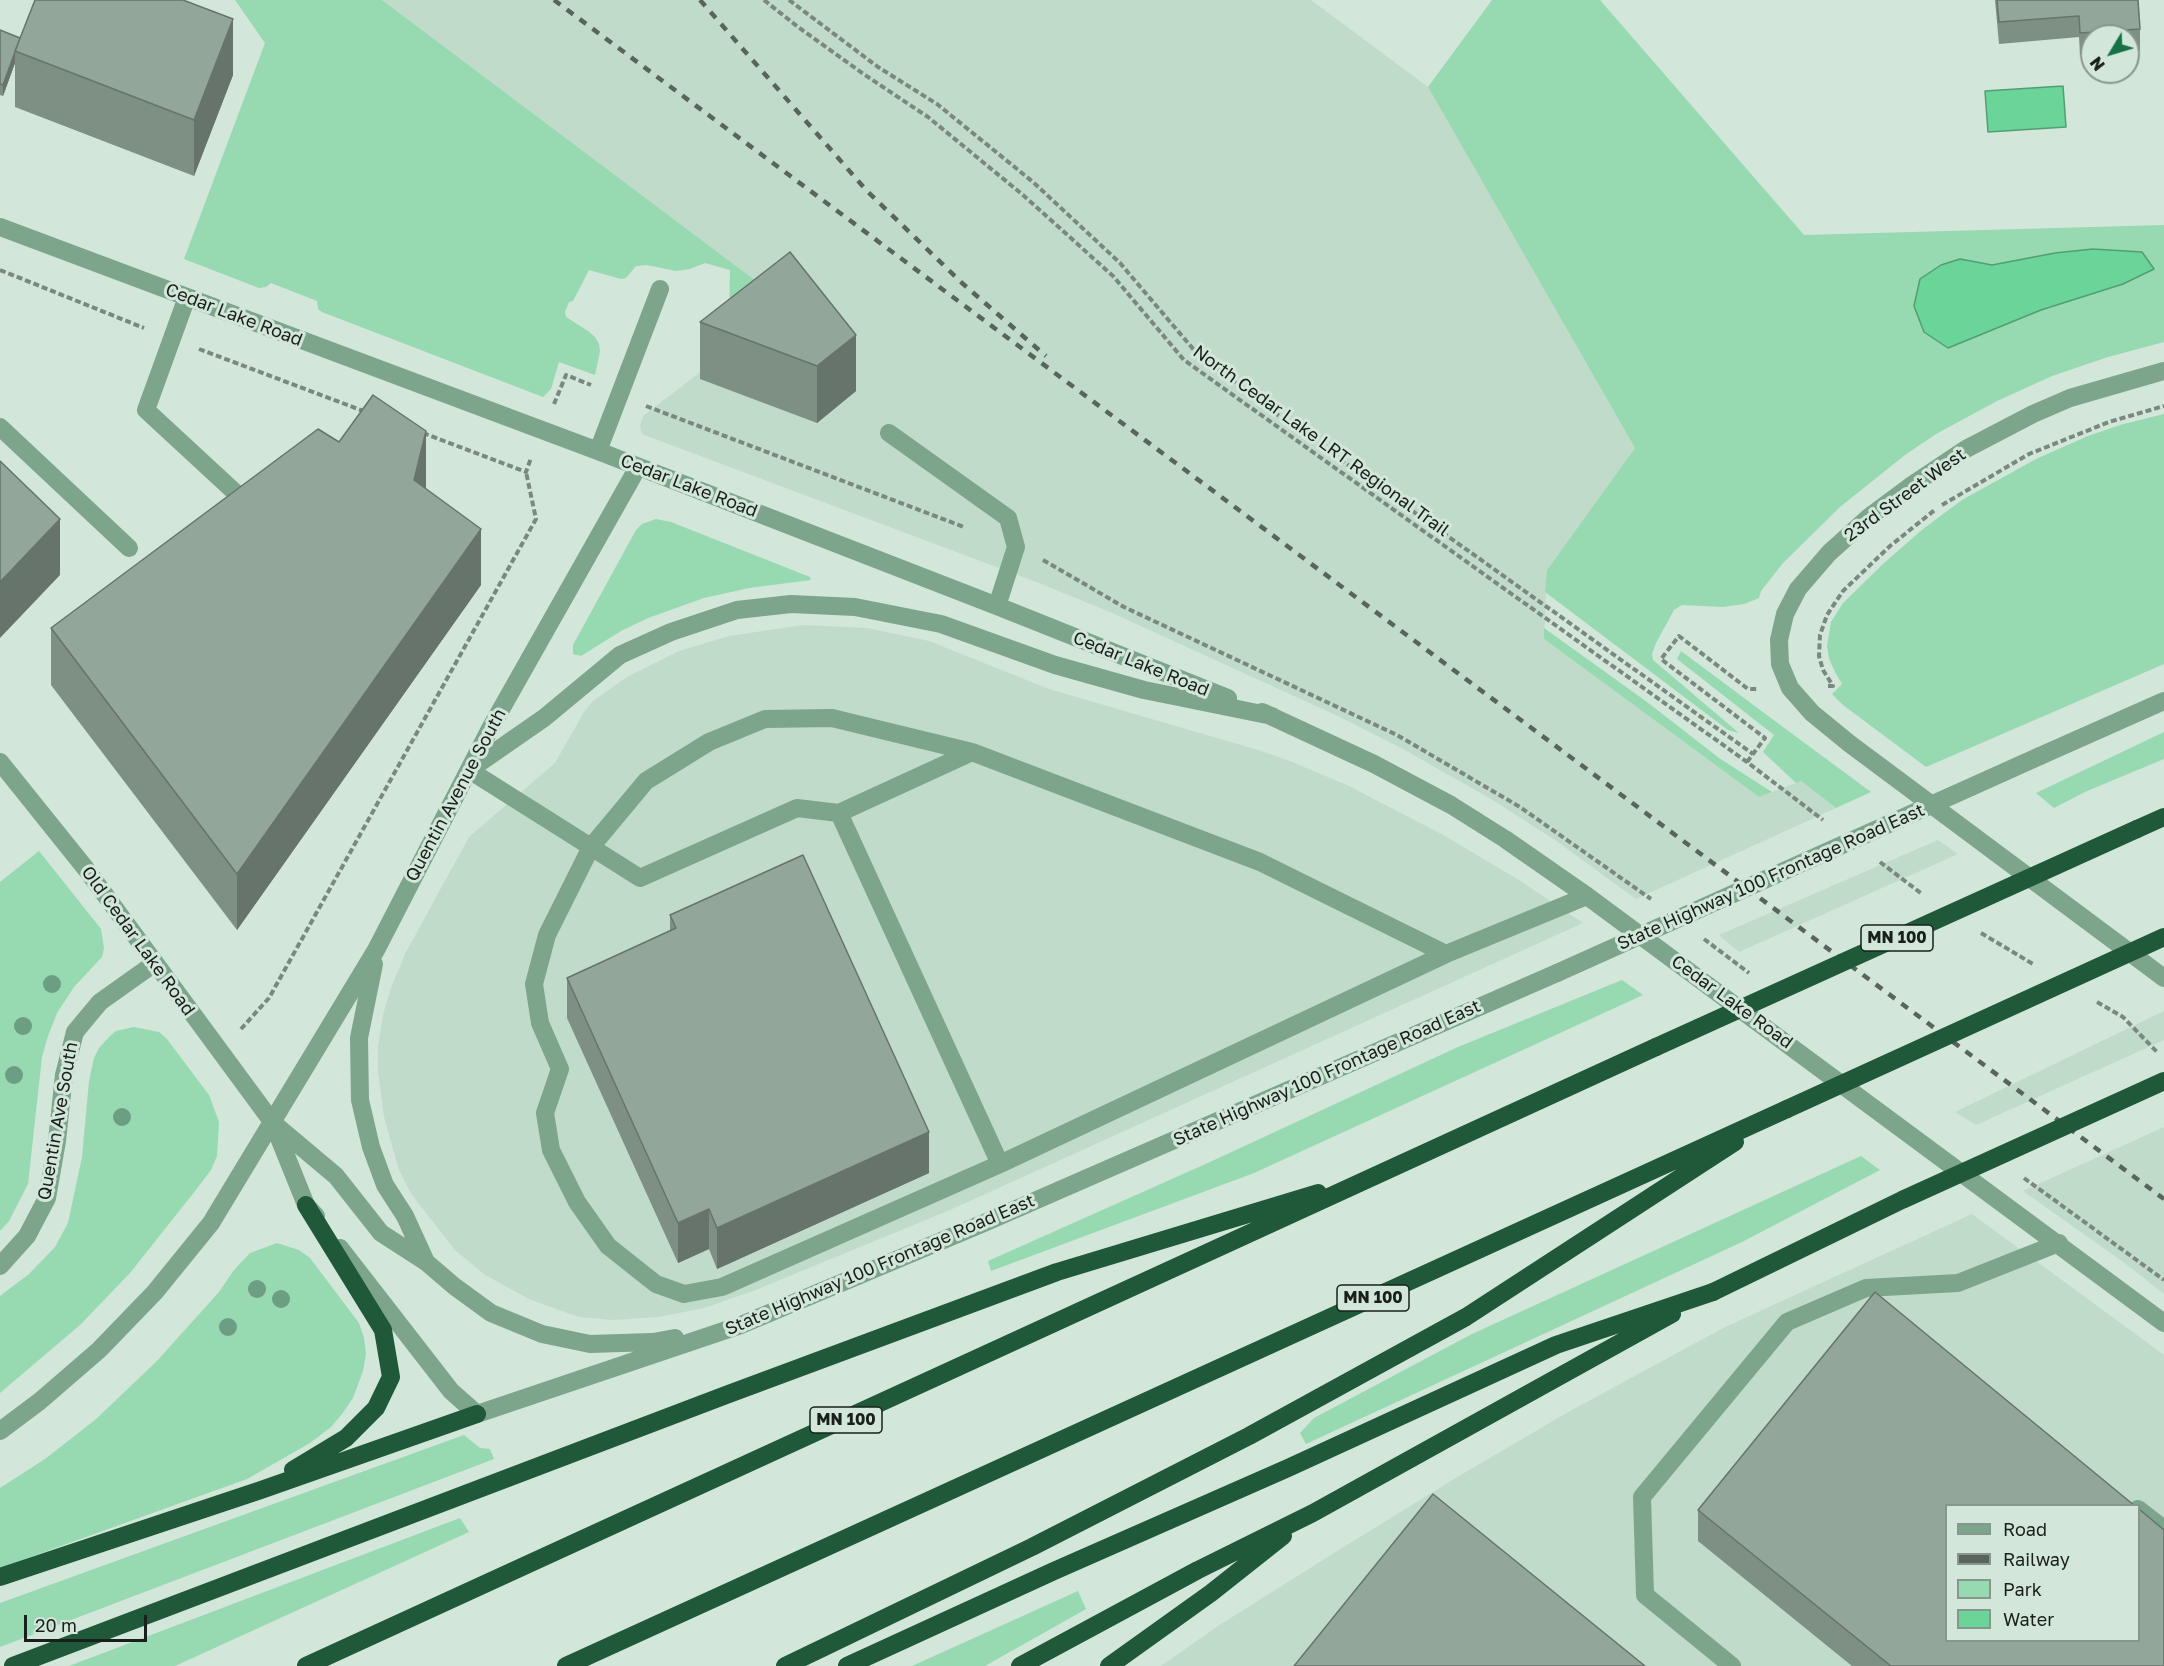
<!DOCTYPE html>
<style>
body{margin:0}
#map{position:relative;width:2164px;height:1666px;overflow:hidden;background:#d2e6d9;font-family:"Golos Text",sans-serif}
canvas{display:block}
.legend{position:absolute;left:1945px;top:1504px;width:195px;height:138px;box-sizing:border-box;background:#d2e6d9;border:2px solid #88978d;margin:0;padding:8px 10px;list-style:none;font-size:18px;color:#19201b}
.legend li{display:flex;align-items:center;gap:12px;height:30px}
.legend b{width:30px;border:2px solid #88978d}
.north{position:absolute;left:2080px;top:24px;width:60px;height:60px;box-sizing:border-box;background:#d2e6d9;border:2px solid #88978d;border-radius:50%;rotate:232deg;font-size:16px;font-weight:700;line-height:24px;text-align:center;color:#19201b}
.north::after{content:'';display:block;margin:auto;width:21px;height:27px;background:#167146;clip-path:polygon(50% 0,100% 100%,50% 72%,0 100%)}
.scale{position:absolute;left:24px;top:1615px;width:123px;height:27px;box-sizing:border-box;border:3px solid #19201b;border-top:0;padding-left:8px;font-size:18px;line-height:21px;white-space:nowrap;color:#19201b;-webkit-text-stroke:4px #d2e6d9;paint-order:stroke}
</style>
<div id="map">
<canvas width="2164" height="1666"></canvas>
<ul class="legend">
<li><b style="height:8px;background:#7ca58b"></b>Road</li>
<li><b style="height:8px;background:#59645c"></b>Railway</li>
<li><b style="height:16px;background:#97d9b1"></b>Park</li>
<li><b style="height:16px;background:#6bd499"></b>Water</li>
</ul>
<div class="north">N</div>
<div class="scale">20 m</div>
</div>
<script>
const g = document.querySelector('canvas').getContext('2d');
g.lineJoin = 'round';
function fill(path, color) { g.fillStyle = color; g.fill(path, 'evenodd'); }
const poly = rows => new Path2D(rows.map(r => 'M' + r).join(''));
function stroke(path, color, width, dash) { g.strokeStyle = color; g.lineWidth = width; g.lineCap = dash ? 'butt' : 'round'; g.setLineDash(dash || []); g.stroke(path); }
function label(font, color, halo, rows, align = 'center') {
  g.font = font + ' "Golos Text",sans-serif'; g.lineWidth = 6; g.setLineDash([]); g.textBaseline = 'middle'; g.strokeStyle = halo; g.fillStyle = color; for (const [text, x, y, turn = 0] of rows) {
    g.save(); g.translate(x, y); g.rotate((+turn || 0) * Math.PI / 180); g.textAlign = isNaN(turn) ? turn : align; if (halo) g.strokeText(text, 0, 0); g.fillText(text, 0, 0); g.restore();
  }
}
const built = poly([
 [382,0,1311,0,1428,87,1635,448,1547,570,1544,639,1759,797,1801,781,1836,808,1636,899,1555,840,1491,799,1403,749,1340,717,1110,612,1034,581,642,434,640,426,643,416,788,305],
 [803,625,867,628,929,641,1049,689,1258,750,1290,761,1349,786,1445,836,1519,880,1583,923,950,1210,753,1291,704,1308,684,1312,658,1317,613,1320,579,1317,531,1300,485,1275,455,1250,412,1195,399,1170,384,1117,378,1071,378,1047,383,1015,391,988,405,954,469,837,555,763,584,712,593,701,627,677,679,651,729,636],
 [1938,840,1958,854,1739,952,1719,935],
 [2164,1011,2164,1040,1976,1125,1955,1112],
 [2164,1127,2164,1294,2126,1264,2023,1191],
 [1972,1214,2164,1355,2164,1666,1161,1666,1218,1626,1334,1553,1454,1479,1563,1415,1723,1328],
 [1946,1506,2138,1506,2138,1640,1946,1640]
]);
const green = poly([
 [235,0,382,0,788,305,729,324,730,270,705,263,690,269,676,271,647,265,636,266,626,278,621,279,589,270,573,301,569,302,565,312,566,317,588,331,595,337,599,344,600,351,595,375,559,362,551,389,543,397,322,312,318,309,317,301,271,283,266,287,259,288,184,259,265,43],
 [1492,0,1600,0,1804,235,2164,225,2164,342,2108,357,2052,376,1997,401,1936,434,1905,455,1840,507,1783,563,1761,591,1759,598,1744,604,1723,607,1682,605,1674,610,1656,643,1652,654,1653,660,1739,733,1728,730,1545,592,1547,570,1635,448,1428,87],
 [2164,414,2164,664,1926,767,1843,705,1832,694,1842,684,1834,670,1829,658,1827,646,1831,622,1843,603,1883,564,1923,529,1962,500,2036,459,2088,436,2120,425],
 [656,519,671,522,810,577,811,580,749,588,704,598,648,618,621,631,581,656,573,654,573,645,636,530,642,524],
 [1544,628,1647,702,1719,758,1772,792,1759,797,1544,639],
 [1681,651,1787,730,1871,792,1836,808,1801,781,1796,783,1763,752,1774,735,1677,659],
 [2164,732,2164,759,2087,791,2054,808,2036,793],
 [39,851,101,929,104,948,102,957,74,987,57,1013,48,1036,42,1057,28,1184,9,1221,0,1231,0,882],
 [1622,980,1643,995,1254,1173,991,1271,988,1261,1210,1162,1458,1047],
 [134,1027,159,1032,167,1039,209,1095,219,1122,217,1156,211,1170,195,1191,130,1273,80,1325,0,1393,0,1296,29,1274,55,1247,68,1223,82,1157,89,1081,94,1058,99,1048,110,1036,116,1031],
 [1861,1156,1880,1170,1742,1242,1306,1444,1300,1433,1314,1418,1472,1334],
 [277,1243,299,1250,310,1258,359,1323,364,1338,366,1354,363,1371,353,1398,342,1414,331,1427,310,1443,247,1479,0,1568,0,1488,45,1459,95,1420,156,1362,219,1292,234,1270,250,1253],
 [464,1435,480,1448,490,1449,494,1459,0,1647,0,1603],
 [460,1518,469,1532,175,1666,69,1666],
 [1078,1591,1086,1609,985,1666,912,1666]
]);
const water = poly([
 [2063,86,2066,127,1988,132,1985,91,2063,86],
 [2093,249,2142,252,2154,269,2123,284,2041,310,1948,348,1924,332,1914,306,1920,279,1941,265,1960,259,1992,265,2055,253,2093,249]
]);
const path = poly([
 [764,0,798,27,865,75,928,117,1023,195,1113,276,1184,360,1747,762,1823,820],
 [789,0,878,67,937,104,1033,182,1120,263,1194,350,1271,410,1753,754],
 [0,270,144,328],
 [199,349,366,412],
 [554,404,566,375,591,385],
 [646,406,964,527],
 [423,433,526,472,531,458],
 [1942,505,2029,454,2109,422,2164,406],
 [1043,560,1124,607,1397,735,1520,807,1651,899],
 [1828,686,1833,686,1823,670,1819,656,1820,635,1827,615,1843,591,1890,546,1936,509],
 [1747,762,1765,738,1661,659,1679,636,1748,689,1757,689],
 [1880,862,1922,894],
 [1981,933,2033,964],
 [1704,939,1749,973],
 [2097,1002,2123,1017,2157,1052],
 [241,1029,269,998,536,519,526,472],
 [2024,1178,2164,1280]
]);
const minor = poly([
 [0,227,598,451,997,606,1228,698],
 [187,297,146,410,252,508],
 [2164,371,2070,398,2033,414,1966,449,1912,485,1869,517,1829,553,1798,589,1785,614,1779,640,1780,664,1790,688,1812,713,1850,744,2164,978],
 [0,427,129,548],
 [889,433,1008,518,1016,547,997,606],
 [598,451,660,289],
 [1262,712,1374,764,1451,805,1505,839,1587,896,2164,1323],
 [1272,716,1144,690,1055,665,941,624,855,607,791,604,737,610,671,632,620,655,544,718,469,770,591,847,547,935,534,984,540,1023,560,1069,545,1113,551,1150,577,1202,608,1246,656,1284,684,1294,722,1287,1000,1164,1446,954,1587,896],
 [972,752,839,813,1000,1164],
 [2040,756,2164,701],
 [0,762,86,869,273,1123,336,1176,381,1233,426,1262,454,1286,491,1313,542,1334,590,1344,653,1342,675,1338],
 [839,813,797,808,640,878,591,847,646,781,709,742,765,719,832,718,972,752,1260,862,1446,954],
 [374,964,359,1038,360,1100,371,1147,385,1185,405,1216,426,1262],
 [273,1123,306,1205,316,1216],
 [340,1248,451,1391,477,1414,741,1325,984,1223,1557,973],
 [0,1266,27,1236,47,1198,57,1141,64,1075,75,1032,100,1002,155,963],
 [0,1431,40,1401,99,1350,155,1292,211,1223,376,950,491,727,638,467],
 [2138,1509,2164,1529],
 [1732,1666,1645,1595,1642,1497,1787,1322,1866,1288,1958,1283,2059,1243]
]);
const highway = poly([
 [2137,829,2164,817],
 [293,1470,346,1438,376,1408,391,1377,383,1330,306,1205],
 [0,1577,261,1490,477,1414],
 [13,1666,726,1395,1057,1272,1318,1193],
 [306,1666,1656,1047],
 [566,1666,1787,1109],
 [785,1666,1032,1547,1249,1436,1466,1317,1735,1142],
 [847,1666,1054,1571,1288,1468,1556,1345,1713,1292],
 [1020,1666,1198,1570,1313,1513,1672,1314],
 [1109,1666,1211,1593,1283,1536]
]);
const rail = poly([
 [554,0,2164,1199],
 [700,0,867,191,962,283,1046,356]
]);
const minorBridge = poly([
 [1557,973,2040,756]
]);
const highwayBridge = poly([
 [1656,1047,2137,829],
 [1787,1109,2164,937],
 [1713,1292,1902,1200,2164,1081]
]);
const trees = [
 [52,984],
 [23,1026],
 [14,1075],
 [122,1117],
 [257,1289],
 [281,1299],
 [228,1327]
];
const wall = poly([
 [1995,0,2138,0,2140,29,2140,50,2128,51,2128,36,2092,36,2092,54,2080,55,2079,37,1999,44],
 [0,30,20,38,233,75,194,176,15,107,15,63,3,96,0,95],
 [790,252,856,391,817,423,700,379,700,322],
 [339,442,426,487,426,489,481,585,237,930,51,685,51,628],
 [670,915,929,1173,717,1269,709,1249,678,1263,567,1018,567,978,670,931],
 [1698,1510,2164,1666,1852,1666,1698,1541]
]);
const shadedWall = poly([
 [233,19,233,75,194,176,194,120],
 [15,52,15,63,3,96,3,85],
 [856,335,856,391,817,423,817,366],
 [426,431,426,487,414,536,414,480],
 [60,519,60,575,0,638,0,582],
 [481,529,481,585,237,930,237,874],
 [929,1132,929,1173,717,1269,717,1228],
 [709,1209,709,1249,678,1263,678,1223]
]);
const building = poly([
 [35,0,183,0,233,19,194,120,15,51,35,0],
 [1997,0,2138,0,2140,29,2080,33,2079,16,1999,22,1997,0],
 [0,30,20,38,3,85,0,84,0,30],
 [790,252,856,335,817,366,700,322,790,252],
 [373,395,426,431,414,480,481,529,237,874,51,628,318,429,339,442,373,395],
 [0,461,60,519,0,582,0,461],
 [803,855,929,1132,717,1228,709,1209,678,1223,567,978,676,928,670,915,803,855],
 [1875,1292,2135,1506,1947,1506,1947,1641,2139,1641,2139,1509,2164,1530,2164,1666,1891,1666,1698,1510,1875,1292],
 [1433,1494,1645,1666,1294,1666,1433,1494]
]);
const shields = [
 [1897,938,72],
 [1373,1298,72],
 [846,1420,72]
];
const shieldNames = [
 ["MN 100",1897,938],
 ["MN 100",1373,1298],
 ["MN 100",846,1420]
];
const streetNames = [
 ["Cedar Lake Road",234,315,21],
 ["North Cedar Lake LRT Regional Trail",1321,441,36],
 ["Cedar Lake Road",689,486,21],
 ["23rd Street West",1905,495,-36],
 ["Cedar Lake Road",1141,664,22],
 ["Quentin Avenue South",456,795,-62],
 ["State Highway 100 Frontage Road East",1771,877,-24],
 ["Old Cedar Lake Road",138,941,54],
 ["Cedar Lake Road",1732,1002,36],
 ["State Highway 100 Frontage Road East",1327,1073,-24],
 ["Quentin Ave South",58,1121,-80],
 ["State Highway 100 Frontage Road East",880,1265,-23]
];
fill(built, '#c0dbca');
fill(green, '#97d9b1');
fill(water, '#6bd499');
stroke(water, '#529e73', 1.5);
stroke(path, '#7a887e', 4, [6, 3]);
stroke(minor, '#7ca58b', 18);
stroke(highway, '#20583a', 18);
stroke(rail, '#59645c', 4.5, [8, 8]);
stroke(minorBridge, '#7ca58b', 18);
stroke(highwayBridge, '#20583a', 18);
g.fillStyle = '#6c9e84';
for (const [x, y] of trees) { g.beginPath(); g.arc(x, y, 9, 0, 2 * Math.PI); g.fill(); }
fill(wall, '#7e8f84');
fill(shadedWall, '#67746c');
fill(building, '#93a69a');
stroke(building, '#67746c', 1.5);
for (const [x, y, w] of shields) { const box = new Path2D(); box.roundRect(x - w / 2, y - 13, w, 26, 4.5); g.fillStyle = '#d2e6d9'; g.fill(box); stroke(box, '#19201b', 1.5); }
label('bold 16px', '#19201b', null, shieldNames);
label('18px', '#19201b', '#d2e6d9', streetNames);
</script>
